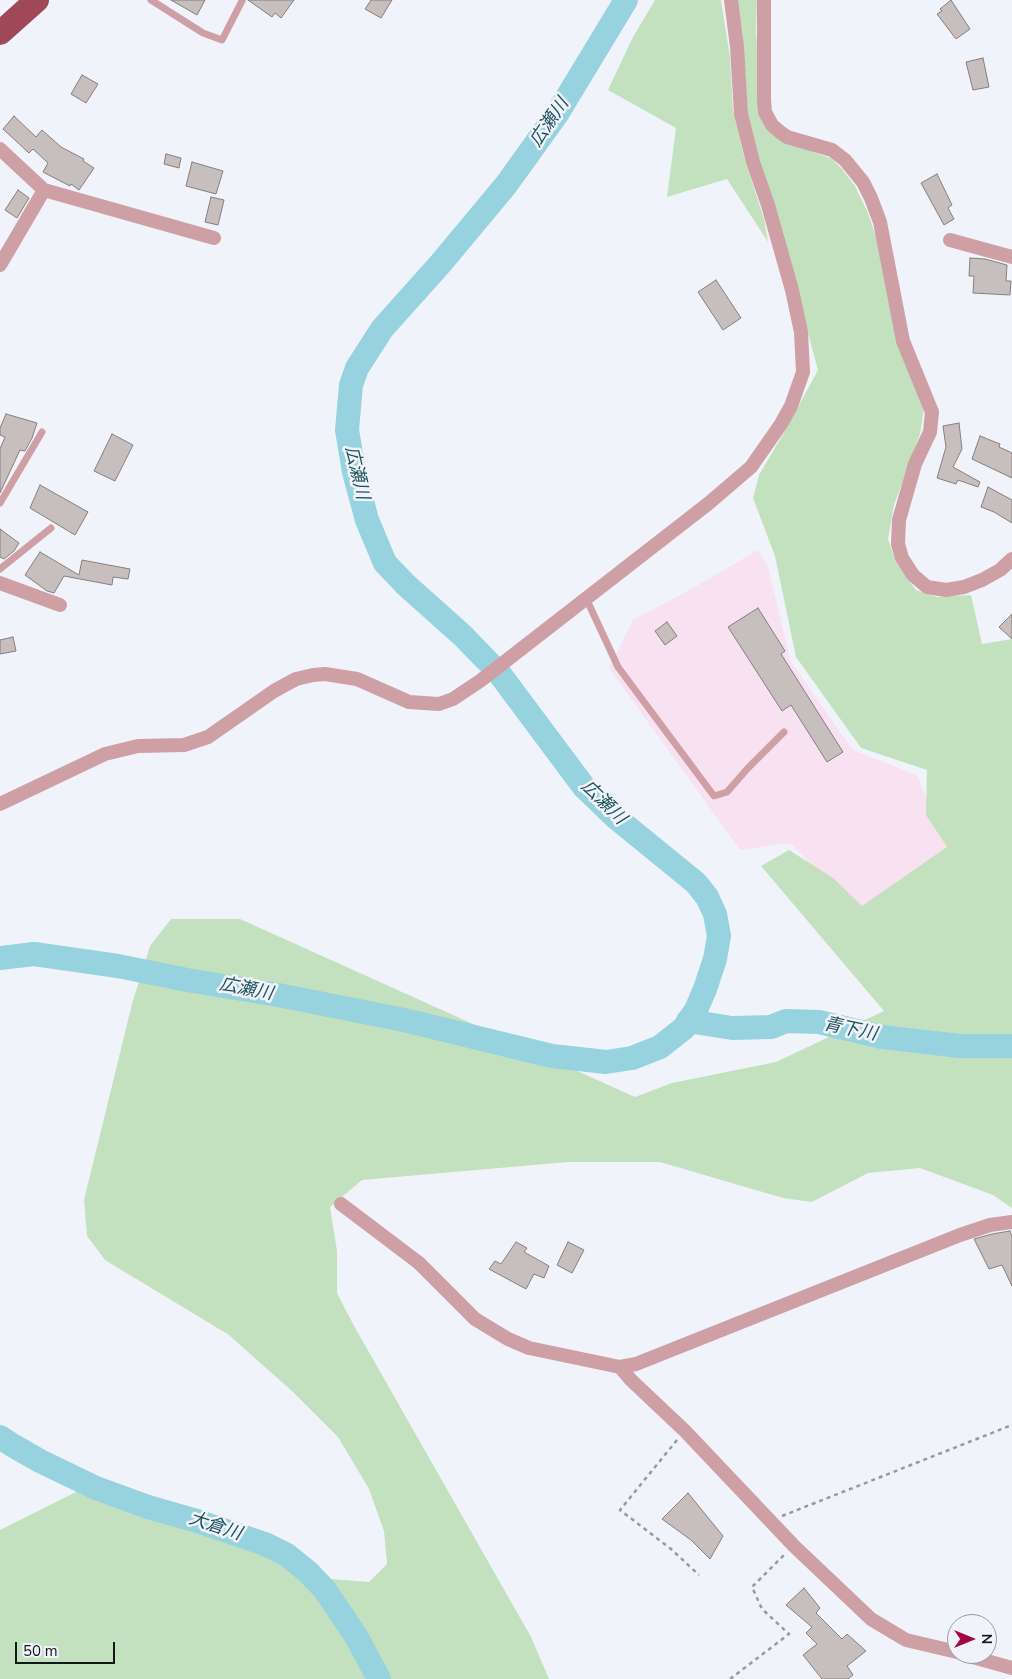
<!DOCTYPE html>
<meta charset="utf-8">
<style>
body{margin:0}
#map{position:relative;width:1012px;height:1679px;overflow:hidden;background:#f1f3fa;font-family:"Nunito Sans",sans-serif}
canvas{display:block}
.north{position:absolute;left:947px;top:1614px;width:50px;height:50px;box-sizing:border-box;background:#f1f3fa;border:1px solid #999ba0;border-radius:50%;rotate:90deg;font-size:14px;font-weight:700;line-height:20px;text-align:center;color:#151619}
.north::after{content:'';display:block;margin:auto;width:18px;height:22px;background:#a30841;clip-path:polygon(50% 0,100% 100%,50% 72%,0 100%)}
.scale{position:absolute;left:15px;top:1642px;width:100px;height:22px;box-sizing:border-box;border:2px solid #151619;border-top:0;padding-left:6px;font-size:15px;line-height:18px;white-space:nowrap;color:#151619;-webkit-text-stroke:4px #f1f3fa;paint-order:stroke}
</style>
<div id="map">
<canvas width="1012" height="1679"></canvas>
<div class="north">N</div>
<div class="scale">50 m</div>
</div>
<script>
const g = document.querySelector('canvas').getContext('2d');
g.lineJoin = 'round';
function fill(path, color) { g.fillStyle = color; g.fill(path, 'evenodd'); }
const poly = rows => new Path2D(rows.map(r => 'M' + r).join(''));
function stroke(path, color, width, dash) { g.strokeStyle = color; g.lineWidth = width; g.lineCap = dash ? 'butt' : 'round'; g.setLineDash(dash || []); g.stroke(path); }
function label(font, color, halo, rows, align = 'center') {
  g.font = font + ' "Nunito Sans","Noto Sans JP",sans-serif'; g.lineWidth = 5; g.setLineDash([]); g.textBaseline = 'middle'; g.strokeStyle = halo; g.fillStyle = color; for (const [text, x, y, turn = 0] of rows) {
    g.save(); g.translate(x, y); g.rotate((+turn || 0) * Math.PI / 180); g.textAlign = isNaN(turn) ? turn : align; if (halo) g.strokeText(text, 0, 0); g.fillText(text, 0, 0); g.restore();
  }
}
const industrial = poly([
 [758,550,768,567,791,662,853,750,917,775,952,859,859,913,790,843,740,850,609,668,633,620,693,588]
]);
const green = poly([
 [655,0,721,0,730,57,733,110,744,157,764,219,768,242,727,179,667,197,676,128,608,90,633,37],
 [735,0,757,0,756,31,762,116,814,152,832,159,841,168,855,186,868,213,881,252,924,408,920,434,894,505,888,539,896,562,916,590,937,597,971,595,982,644,1012,639,1012,1208,993,1195,920,1168,868,1173,812,1202,783,1198,660,1162,568,1162,362,1180,330,1207,337,1251,337,1293,353,1324,531,1637,549,1679,0,1679,0,1530,94,1483,121,1486,179,1504,330,1579,369,1582,387,1564,384,1531,369,1489,338,1437,293,1392,229,1335,105,1260,87,1236,84,1200,132,1004,150,946,171,919,240,919,635,1097,672,1083,776,1062,884,1011,761,866,789,850,833,878,862,906,947,847,926,815,927,770,861,748,796,657,775,556,753,498,759,475,785,431,818,370,779,227,760,168,748,116,742,29]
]);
const river = poly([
 [0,958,34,954,118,966,187,980,278,995,404,1020,552,1056,606,1062,632,1058,660,1047,684,1028,696,1010,705,989,715,959,719,936,715,914,707,897,696,883,615,817,584,787,499,673,462,635,406,585,385,563,367,520,354,472,347,430,351,385,357,368,382,329,441,263,506,185,557,114,626,0],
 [688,1021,732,1028,771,1027,786,1021,819,1022,882,1037,960,1046,1012,1046],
 [0,1437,12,1445,40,1461,96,1488,148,1507,197,1521,265,1544,287,1555,308,1572,325,1590,356,1636,379,1679]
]);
const building = poly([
 [171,0,205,0,197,15,171,0],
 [248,0,294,0,281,18,275,13,272,17,248,0],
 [371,0,392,0,381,18,365,9,371,0],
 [951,0,970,29,956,39,937,14,942,11,940,9,951,0],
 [983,58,989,87,973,90,966,62,983,58],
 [82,75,98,84,86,103,71,94,82,75],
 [14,116,36,137,42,130,61,147,84,159,83,161,94,168,79,190,71,184,70,186,43,172,48,163,33,149,29,153,3,129,14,116],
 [166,154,181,158,179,168,164,164,166,154],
 [192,162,223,171,216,194,186,186,192,162],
 [937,174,952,205,948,208,954,219,944,225,921,183,937,174],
 [18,190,29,198,17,218,5,210,18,190],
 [211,197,224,200,218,225,205,222,211,197],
 [970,258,985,259,1007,265,1006,281,1011,281,1010,295,973,293,974,276,969,276,970,258],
 [716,280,741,318,723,330,698,292,716,280],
 [6,414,37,423,32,438,25,451,20,450,0,493,0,449,5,437,0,435,0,428,6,414],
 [959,423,962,449,953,467,980,482,978,487,958,480,956,484,937,478,946,447,943,426,959,423],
 [112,434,133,445,115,481,94,471,112,434],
 [980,436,1000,444,999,447,1012,453,1012,478,972,459,980,436],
 [40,485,88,512,75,535,30,508,40,485],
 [988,487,1012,500,1012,523,994,512,981,507,988,487],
 [0,529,19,543,14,551,4,559,0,557,0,529],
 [40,552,79,575,82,560,130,569,128,579,113,577,112,585,64,576,54,593,47,591,25,575,40,552],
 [758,608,785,651,781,654,843,752,827,762,791,705,782,711,728,627,758,608],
 [1012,614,1012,639,999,627,1012,614],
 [667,622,677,636,665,645,655,631,667,622],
 [13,637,16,651,0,654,0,640,13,637],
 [1010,1231,1012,1236,1012,1286,1002,1265,989,1269,974,1239,992,1234,1010,1231],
 [516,1242,527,1248,524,1252,549,1266,544,1278,534,1274,526,1289,489,1269,495,1261,501,1264,516,1242],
 [568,1242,584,1250,572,1273,557,1265,568,1242],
 [688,1493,723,1536,710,1559,691,1540,662,1519,688,1493],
 [804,1588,820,1608,816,1613,842,1639,847,1634,866,1651,847,1666,853,1675,848,1679,822,1679,803,1655,817,1644,806,1633,812,1627,786,1605,804,1588]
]);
const path = poly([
 [677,1440,620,1510,671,1549,699,1575],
 [782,1516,1012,1425],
 [730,1679,789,1634,762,1609,752,1587,785,1554]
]);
const service = poly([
 [151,0,203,33,222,40,242,1],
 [0,503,42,432],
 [0,569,51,528],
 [586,598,618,667,714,796,727,792,748,768,784,732]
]);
const minor = poly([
 [764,0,764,100,765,112,772,125,780,132,787,137,832,150,845,160,863,182,871,198,880,222,903,341,932,412,930,432,915,464,899,520,898,544,902,558,913,575,927,587,946,590,964,587,982,580,1000,570,1012,559],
 [0,149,44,190,214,238],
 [950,240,1012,257],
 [0,265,44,190],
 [0,583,60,605],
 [0,804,105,754,138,746,184,745,208,737,274,691,296,679,313,675,325,674,357,679,409,702,439,704,453,699,480,681,709,503,751,467,781,424,791,406,803,372,801,332,792,290,768,205,753,162,741,114,737,47,731,0],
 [341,1204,419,1263,475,1319,508,1339,529,1348,620,1367,636,1364,960,1235,990,1225,1012,1222],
 [620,1367,631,1380,685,1431,794,1546,871,1619,906,1640,957,1652],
 [962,1654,1012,1668]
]);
const trunk = poly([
 [0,33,37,0]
]);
const waterNames = [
 ["広瀬川",550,123,-56],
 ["広瀬川",356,473,77],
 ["広瀬川",603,803,44],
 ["広瀬川",246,990,11],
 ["青下川",850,1030,12],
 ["大倉川",215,1527,18]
];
fill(industrial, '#f8e2f1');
fill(green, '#c4e1bf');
stroke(river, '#96d3df', 24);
fill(building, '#c7bebe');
stroke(building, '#867e7e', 1);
stroke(path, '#98999f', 2.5, [4, 4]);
stroke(service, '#ce9fa4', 7);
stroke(minor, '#ce9fa4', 14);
stroke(trunk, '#9e4858', 24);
label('italic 18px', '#1e525b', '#f1f3fa', waterNames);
</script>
